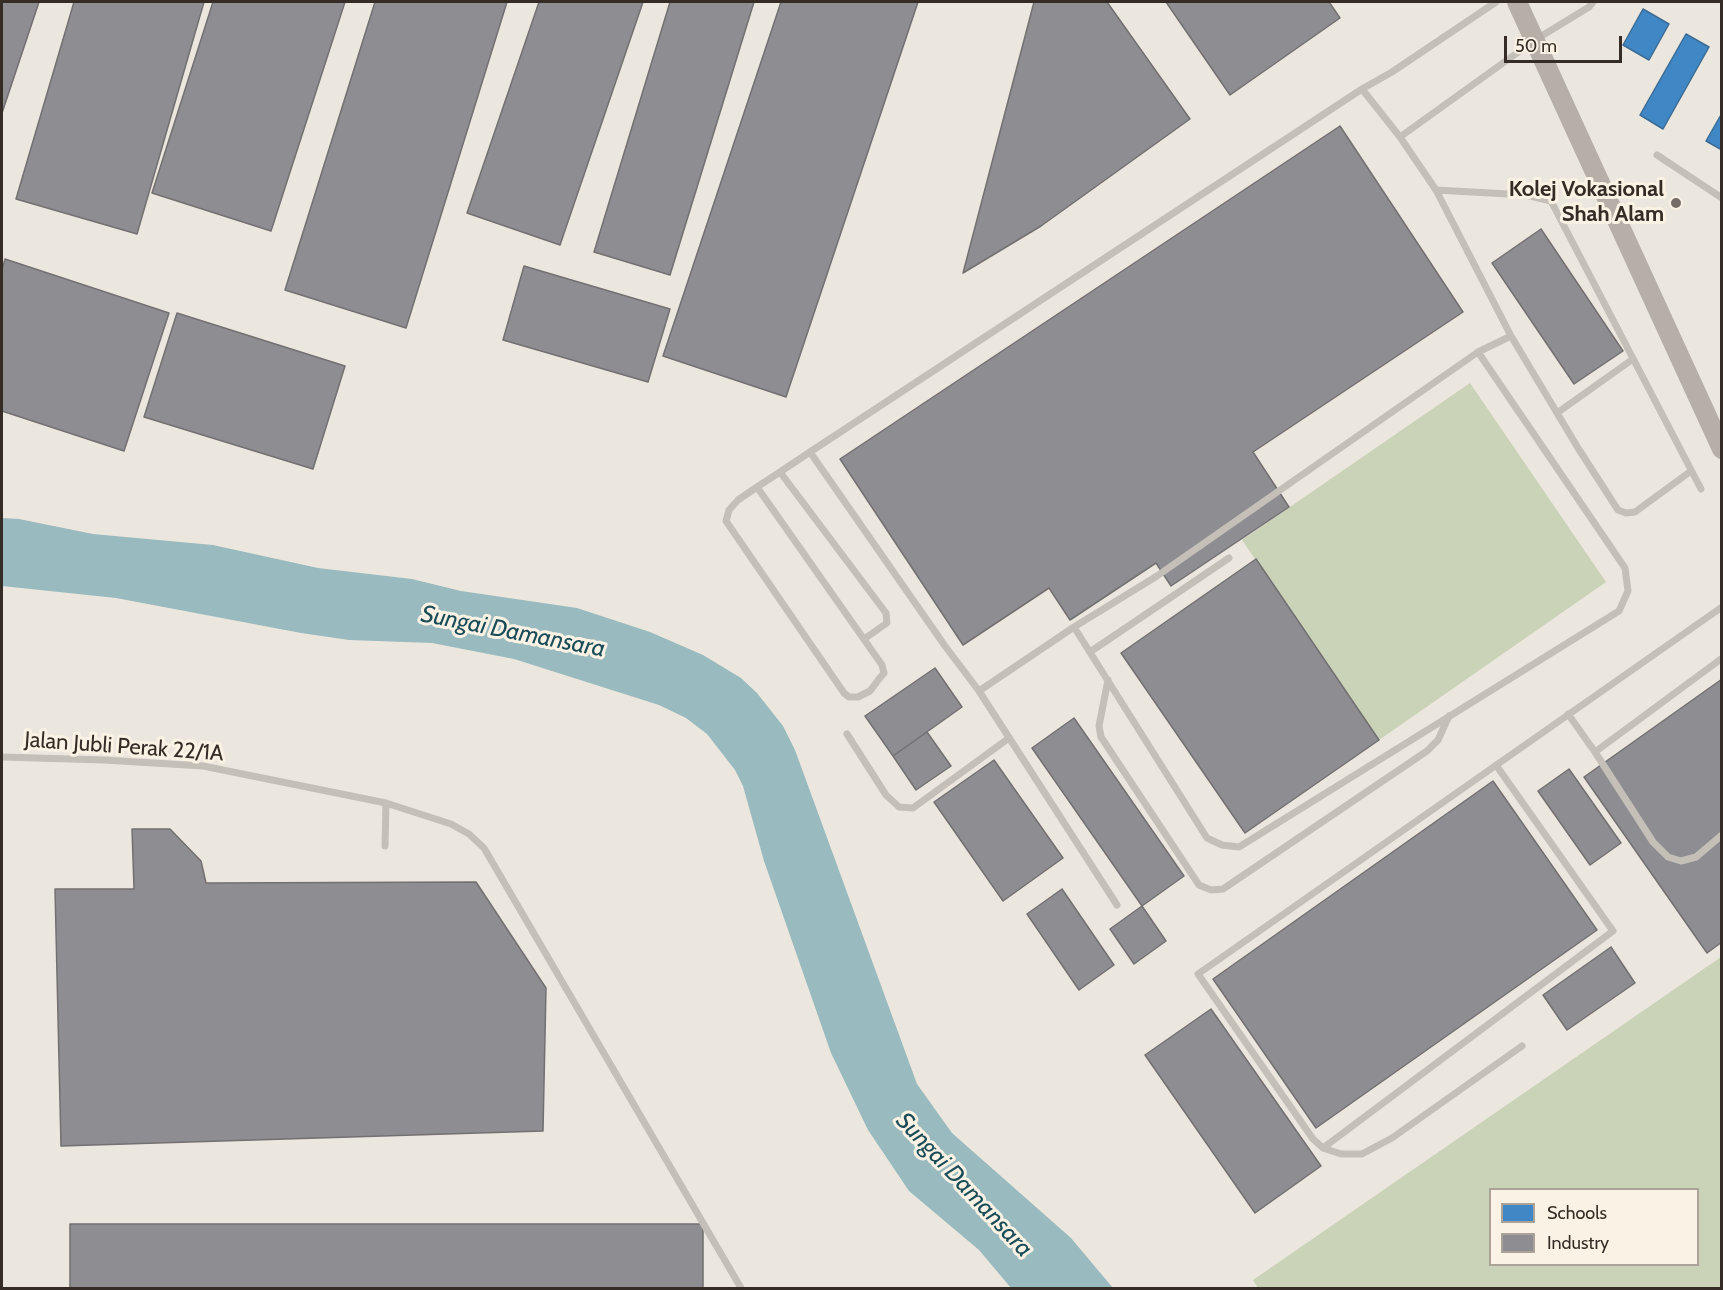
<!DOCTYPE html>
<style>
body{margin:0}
#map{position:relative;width:1723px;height:1290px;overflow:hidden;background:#ece7de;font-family:Cabin,sans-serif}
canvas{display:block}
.frame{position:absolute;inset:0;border:3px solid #352c26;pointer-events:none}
.legend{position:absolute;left:1489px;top:1188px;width:210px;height:78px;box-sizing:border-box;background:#faf2e4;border:2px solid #aba398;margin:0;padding:8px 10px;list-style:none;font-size:18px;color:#352c26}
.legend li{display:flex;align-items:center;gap:12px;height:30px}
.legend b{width:30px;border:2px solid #aba398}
.scale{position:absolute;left:1504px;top:36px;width:118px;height:27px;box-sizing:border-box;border:3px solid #352c26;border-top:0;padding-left:8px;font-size:18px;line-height:21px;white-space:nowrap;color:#352c26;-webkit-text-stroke:4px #faf2e4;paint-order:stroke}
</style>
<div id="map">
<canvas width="1723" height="1290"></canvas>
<div class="frame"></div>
<ul class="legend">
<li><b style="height:16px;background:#3f88c5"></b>Schools</li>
<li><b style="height:16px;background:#8d8d92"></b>Industry</li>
</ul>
<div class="scale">50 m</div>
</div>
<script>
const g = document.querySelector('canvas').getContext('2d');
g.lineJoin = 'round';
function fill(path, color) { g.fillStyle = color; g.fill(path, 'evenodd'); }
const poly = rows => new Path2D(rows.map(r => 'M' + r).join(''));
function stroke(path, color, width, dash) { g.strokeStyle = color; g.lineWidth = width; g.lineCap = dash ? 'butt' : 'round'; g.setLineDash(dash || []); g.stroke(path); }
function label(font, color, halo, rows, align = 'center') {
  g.font = font + ' Cabin,sans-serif'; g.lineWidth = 6; g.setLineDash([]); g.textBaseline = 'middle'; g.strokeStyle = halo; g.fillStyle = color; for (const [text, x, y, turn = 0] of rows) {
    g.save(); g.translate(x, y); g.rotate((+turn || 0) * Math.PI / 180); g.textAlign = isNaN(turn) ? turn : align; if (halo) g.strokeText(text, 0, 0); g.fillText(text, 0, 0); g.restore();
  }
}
const green = poly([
 [1470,383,1606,582,1379,740,1242,540],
 [1721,957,1721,1288,1258,1288,1253,1280],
 [1490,1190,1698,1190,1698,1264,1490,1264]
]);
const water = poly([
 [2,518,19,519,93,534,213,545,318,568,412,579,461,591,577,608,650,632,703,655,741,678,757,693,783,726,795,750,917,1084,952,1133,1071,1238,1113,1288,1011,1288,979,1250,909,1191,868,1130,831,1053,764,861,743,786,735,770,707,734,686,718,659,705,514,659,432,643,349,640,301,633,116,598,2,586]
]);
const schools = poly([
 [1643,9,1669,24,1649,60,1623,45,1643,9],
 [1686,34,1709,47,1663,129,1640,115,1686,34],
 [1722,113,1722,150,1706,141,1722,113]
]);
const industry = poly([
 [2,2,39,2,2,113,2,2],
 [74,2,204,2,137,234,16,199,74,2],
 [213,2,345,2,271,231,152,193,213,2],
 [375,2,507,2,406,328,285,290,375,2],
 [539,2,643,2,560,245,467,213,539,2],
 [670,2,754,2,670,275,594,252,670,2],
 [781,2,918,2,786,397,663,356,781,2],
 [1034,2,1107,2,1190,119,1041,226,963,273,1034,2],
 [1166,2,1329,2,1340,18,1230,95,1166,2],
 [1340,126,1463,312,1253,452,1289,507,1171,586,1156,563,1070,620,1049,588,963,645,840,459,1340,126],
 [1541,229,1623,351,1574,384,1492,263,1541,229],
 [5,259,169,313,124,451,2,411,2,270,5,259],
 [524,266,670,309,648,382,503,340,524,266],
 [177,313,345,366,313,469,144,417,177,313],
 [1256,559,1379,740,1245,833,1121,653,1256,559],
 [935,668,962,707,893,756,865,716,935,668],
 [1722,679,1722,942,1707,953,1584,777,1722,679],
 [1074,718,1184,876,1142,906,1032,748,1074,718],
 [927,732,951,766,916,790,893,756,927,732],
 [994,760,1063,858,1003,901,934,802,994,760],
 [1569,769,1621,843,1590,865,1538,791,1569,769],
 [1493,781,1597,930,1316,1128,1213,979,1493,781],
 [132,829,170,829,201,861,206,883,476,882,546,988,543,1131,61,1146,55,889,134,889,132,829],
 [1062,889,1114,965,1079,990,1027,914,1062,889],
 [1142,906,1166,941,1134,964,1110,929,1142,906],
 [1611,947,1635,983,1567,1030,1543,995,1611,947],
 [1211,1009,1321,1166,1255,1213,1145,1055,1211,1009],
 [70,1224,703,1224,703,1288,70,1288,70,1224]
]);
const lane = poly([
 [1362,89,1400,137,1436,190,1511,336,1578,448,1618,510,1626,513,1635,512,1691,471],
 [1400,137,1535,40,1589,7,1593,2],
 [1657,155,1722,198],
 [1436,190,1526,195,1551,201,1701,489],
 [1557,413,1633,359],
 [810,452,945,646,979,691,1074,627,1157,576,1478,352,1511,336],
 [780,472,886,613,887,623,864,639],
 [757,487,882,665,884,673,879,679,870,691,858,697,849,697,844,693,726,521,729,510,738,500,757,487,780,472,810,452,1362,89,1392,72,1496,2],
 [1074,627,1207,838,1222,845,1239,847,1619,611,1628,591,1625,568,1478,352],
 [1090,652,1229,558],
 [1108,680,1099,726,1101,737,1199,885,1211,890,1223,889,1427,751,1438,740,1449,716],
 [979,691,1117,905],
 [1568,714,1595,752,1721,659],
 [847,734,886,795,899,807,913,808,1009,738],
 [1595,752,1653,842,1668,857,1681,861,1696,857,1722,835],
 [2,757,104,760,203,766,386,803,451,824,469,834,484,848,741,1288],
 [385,846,386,803],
 [1522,1046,1392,1138,1362,1154,1341,1154,1323,1148,1313,1139,1198,974,1722,607],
 [1323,1148,1613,931,1496,765]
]);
const secondary = poly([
 [1517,2,1722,449]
]);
const markers = [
 [1676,203,6,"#756d66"]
];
const poiNames = [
 ["Kolej Vokasional",1664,190],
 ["Shah Alam",1664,215]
];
const streetNames = [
 ["Jalan Jubli Perak 22/1A",124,747,4]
];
const waterNames = [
 ["Sungai Damansara",513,632,11],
 ["Sungai Damansara",964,1185,47]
];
fill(green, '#cad2b7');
fill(water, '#99babe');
fill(schools, '#3f88c5');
stroke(schools, '#3c6c95', 1.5);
fill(industry, '#8d8d92');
stroke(industry, '#737072', 1.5);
stroke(lane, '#c4bfb7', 7);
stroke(secondary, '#b5afa8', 20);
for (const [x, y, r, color] of markers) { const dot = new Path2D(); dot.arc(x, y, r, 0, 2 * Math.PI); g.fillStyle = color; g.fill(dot); stroke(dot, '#faf2e4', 2); }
label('bold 22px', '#352c26', '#faf2e4', poiNames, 'right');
label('22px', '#352c26', '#faf2e4', streetNames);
label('italic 24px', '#1a4c58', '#faf2e4', waterNames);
</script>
